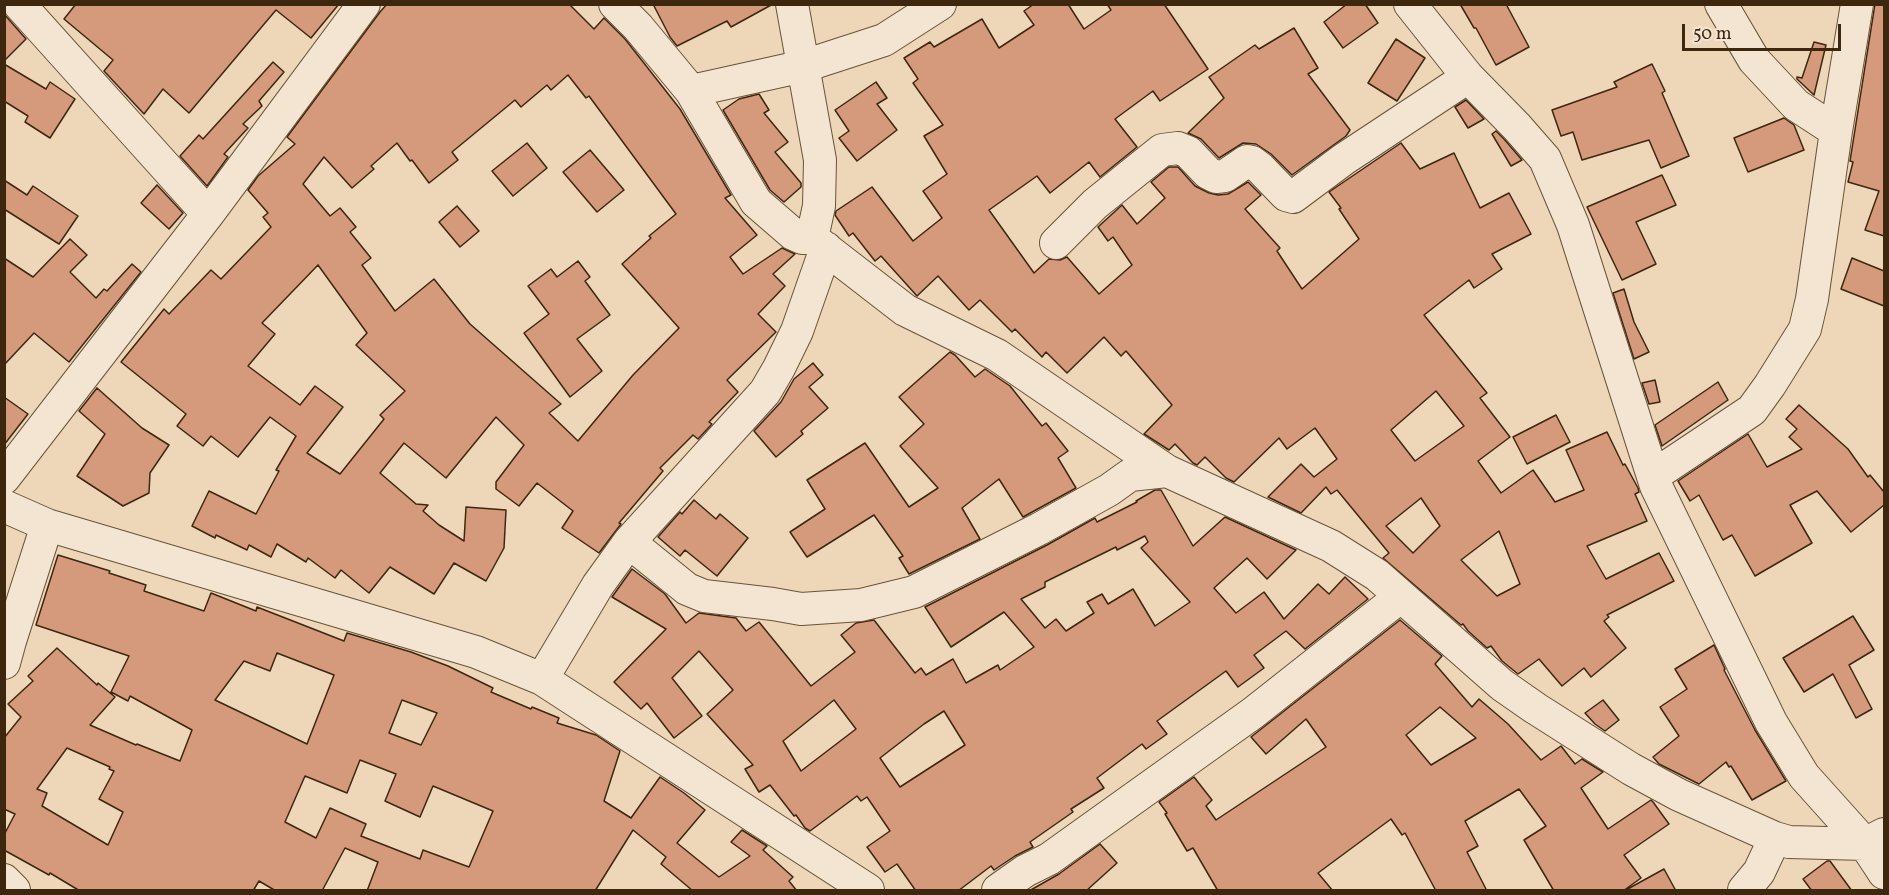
<!DOCTYPE html>
<style>
body{margin:0}
#map{position:relative;width:1889px;height:895px;overflow:hidden;background:#edd7b8;font-family:Vollkorn,serif}
canvas{display:block}
.frame{position:absolute;inset:0;border:6px solid #3d270f;pointer-events:none}
.scale{position:absolute;left:1682px;top:24px;width:159px;height:27px;box-sizing:border-box;border:3px solid #3d270f;border-top:0;padding-left:8px;font-size:18px;line-height:21px;white-space:nowrap;color:#3d270f;-webkit-text-stroke:4px #f3e5d1;paint-order:stroke}
</style>
<div id="map">
<canvas width="1889" height="895"></canvas>
<div class="frame"></div>
<div class="scale">50 m</div>
</div>
<script>
const g = document.querySelector('canvas').getContext('2d');
g.lineJoin = 'round';
function fill(path, color) { g.fillStyle = color; g.fill(path, 'evenodd'); }
const poly = rows => new Path2D(rows.map(r => 'M' + r).join(''));
function stroke(path, color, width, dash) { g.strokeStyle = color; g.lineWidth = width; g.lineCap = dash ? 'butt' : 'round'; g.setLineDash(dash || []); g.stroke(path); }
const building = poly([
 [76,4,339,4,311,38,276,10,189,113,163,89,144,114,104,71,113,60,64,19,76,4],
 [387,4,569,4,594,29,604,18,625,39,680,109,731,195,725,198,757,235,730,257,743,274,782,248,795,254,773,274,785,286,758,314,776,332,727,380,738,392,709,422,712,424,698,439,693,435,660,468,663,471,619,523,621,524,599,553,562,528,573,511,537,483,519,506,496,489,496,482,524,445,496,417,446,478,404,443,380,473,416,504,428,505,423,511,439,525,464,541,466,507,506,510,504,548,486,581,454,563,434,594,390,567,369,593,341,570,335,578,308,558,306,562,277,544,271,557,249,545,247,550,216,535,215,538,192,526,209,491,256,514,279,471,276,470,296,436,270,417,238,457,211,436,203,446,177,426,186,414,121,362,164,309,169,314,211,270,221,279,271,227,263,217,268,213,248,190,258,176,295,144,287,137,380,12,387,4],
 [568,75,586,98,589,96,676,214,649,236,651,238,622,264,679,328,633,375,578,441,549,413,561,404,470,324,434,279,395,311,362,265,371,258,350,232,356,227,340,208,330,216,303,184,324,157,352,188,374,169,371,166,397,143,410,161,412,160,429,183,458,160,452,152,515,100,521,107,547,85,551,90,568,75],
 [318,265,367,333,356,345,405,391,380,415,384,419,340,474,307,453,343,407,315,386,300,405,248,366,275,334,262,323,318,265],
 [653,4,773,4,731,27,727,21,677,46,670,37,653,4],
 [1034,4,1068,4,1084,29,1111,10,1107,4,1164,4,1208,69,1160,101,1153,91,1115,119,1137,147,1100,177,1089,162,1050,193,1037,176,989,210,1034,273,1049,259,1060,260,1067,257,1099,294,1132,265,1113,237,1108,241,1098,227,1122,205,1137,224,1165,198,1151,182,1169,167,1178,167,1195,186,1209,193,1218,195,1228,194,1248,182,1261,195,1245,209,1280,248,1277,251,1302,289,1359,239,1339,209,1341,208,1329,192,1401,143,1420,169,1454,153,1480,208,1509,193,1531,234,1492,254,1502,269,1474,288,1469,280,1424,315,1487,393,1480,398,1510,437,1478,461,1501,493,1533,470,1555,502,1584,490,1566,450,1607,432,1623,465,1625,464,1638,488,1639,492,1635,494,1647,521,1587,546,1606,579,1659,553,1674,581,1607,615,1609,617,1604,621,1626,648,1591,677,1584,668,1562,686,1539,659,1518,674,1502,661,1491,646,1487,648,1468,631,1463,624,1461,625,1383,558,1389,553,1337,490,1331,494,1326,487,1301,513,1268,497,1301,464,1314,477,1337,459,1315,428,1287,449,1279,438,1234,482,1226,478,1205,457,1197,465,1193,463,1175,444,1169,450,1144,434,1172,405,1126,351,1121,356,1104,337,1067,373,1046,352,1042,357,1015,329,1012,332,980,300,969,310,938,276,917,296,881,256,875,261,853,233,849,236,835,215,836,211,872,187,913,241,942,218,923,191,947,174,924,136,943,125,913,83,918,79,904,58,930,42,934,47,982,19,999,48,1034,25,1024,11,1034,4],
 [1436,391,1464,426,1415,461,1391,430,1436,391],
 [1421,498,1440,526,1413,553,1386,526,1421,498],
 [1499,531,1520,584,1497,596,1461,560,1499,531],
 [1347,4,1365,4,1378,23,1343,48,1324,22,1347,4],
 [1460,4,1506,4,1529,47,1496,65,1476,28,1474,28,1460,4],
 [1875,4,1884,4,1884,236,1865,230,1879,191,1848,182,1853,162,1850,161,1875,4],
 [4,14,26,39,4,61,4,14],
 [1294,28,1318,68,1308,74,1350,130,1346,136,1292,175,1271,154,1256,144,1243,143,1219,158,1201,139,1188,133,1224,98,1209,77,1255,45,1259,49,1294,28],
 [1396,39,1425,58,1397,101,1368,83,1396,39],
 [1814,42,1826,45,1814,95,1797,79,1797,77,1802,78,1814,42],
 [273,62,284,72,259,101,262,106,243,124,248,128,224,154,228,157,207,186,180,156,199,135,203,139,273,62],
 [4,64,46,89,50,82,75,99,50,138,25,122,28,116,4,101,4,64],
 [1652,64,1665,91,1662,93,1689,156,1661,168,1649,140,1582,160,1573,132,1561,136,1552,110,1617,87,1614,82,1652,64],
 [876,82,887,98,877,104,897,130,857,161,839,138,849,131,835,110,876,82],
 [759,94,769,110,764,113,788,142,775,152,801,183,801,187,784,202,770,190,723,110,739,99,759,94],
 [1466,100,1484,119,1468,128,1455,107,1466,100],
 [1784,118,1794,125,1804,150,1748,172,1734,138,1784,118],
 [1496,131,1504,139,1522,160,1511,166,1492,134,1496,131],
 [527,143,547,168,513,196,492,171,527,143],
 [590,150,624,190,597,212,563,172,590,150],
 [1662,175,1676,205,1636,222,1656,264,1622,280,1587,207,1662,175],
 [4,180,27,195,33,186,78,216,59,244,4,209,4,180],
 [157,185,183,213,169,229,141,203,157,185],
 [457,206,479,231,460,247,439,222,457,206],
 [70,239,87,255,70,272,96,298,104,289,107,291,132,264,141,272,69,362,34,333,4,365,4,258,33,277,70,239],
 [1852,258,1884,271,1884,306,1841,289,1852,258],
 [578,261,590,277,585,281,610,315,577,339,602,371,570,397,524,333,549,314,528,286,551,269,557,277,578,261],
 [1624,289,1634,322,1649,352,1634,359,1613,293,1624,289],
 [950,352,955,355,975,377,985,369,1010,386,1042,426,1046,423,1068,451,1058,458,1076,488,1023,517,999,479,962,508,980,539,909,574,899,558,903,556,874,515,807,557,790,532,825,509,807,480,865,443,909,507,938,488,900,446,924,424,899,397,950,352],
 [813,363,823,375,809,387,828,408,801,431,803,434,776,457,754,431,781,402,794,379,813,363],
 [1655,380,1660,402,1649,404,1642,383,1655,380],
 [1718,382,1728,400,1662,446,1655,425,1718,382],
 [97,388,142,428,169,445,150,473,149,493,123,506,77,476,105,434,79,411,97,388],
 [4,397,28,414,4,445,4,397],
 [1799,405,1848,449,1868,477,1870,475,1884,492,1884,505,1851,532,1817,491,1790,505,1812,543,1755,576,1732,535,1723,540,1699,495,1690,501,1678,481,1748,434,1767,467,1802,449,1789,437,1797,429,1786,419,1799,405],
 [1556,415,1570,442,1527,464,1513,437,1556,415],
 [1155,490,1161,490,1193,546,1225,517,1296,550,1267,579,1247,558,1214,588,1236,613,1264,592,1284,619,1318,584,1329,594,1345,577,1368,599,1305,649,1286,631,1254,655,1264,668,1238,687,1226,671,1157,721,1167,734,1146,749,1142,744,1097,778,1104,788,1071,809,1073,812,1030,842,1033,847,1015,856,994,870,991,866,958,891,916,891,897,864,885,872,867,847,890,831,867,797,861,801,857,796,810,831,805,828,796,815,794,816,770,785,759,792,745,769,753,765,707,714,733,690,699,651,672,678,702,716,674,738,647,703,641,709,614,682,666,629,612,597,632,569,665,594,686,623,699,613,736,618,746,631,759,622,811,686,855,652,841,635,856,623,874,620,915,673,921,668,926,675,953,659,966,683,998,665,1000,670,1034,647,1004,612,951,647,925,607,1047,545,1095,518,1097,522,1137,502,1136,501,1155,490],
 [1145,536,1148,542,1141,548,1190,602,1155,626,1133,589,1108,604,1102,594,1087,602,1094,613,1066,631,1056,619,1045,628,1021,599,1045,587,1045,582,1116,547,1117,550,1145,536],
 [834,700,856,729,801,771,783,741,834,700],
 [944,711,965,745,900,787,880,758,924,724,944,711],
 [694,500,716,519,720,514,748,538,717,576,685,550,680,556,658,537,680,512,682,514,694,500],
 [58,555,110,571,109,573,146,585,144,591,204,611,211,593,256,611,257,607,344,641,347,633,411,652,448,666,493,688,491,692,531,709,532,707,559,718,557,723,596,735,620,751,604,801,631,818,660,777,684,793,705,810,677,843,719,877,750,856,731,842,742,830,767,846,763,850,793,877,789,881,797,891,693,891,661,864,666,857,633,830,595,891,367,891,378,862,345,848,322,891,276,891,259,881,253,891,80,891,50,873,49,875,4,850,4,835,15,814,4,809,4,738,21,717,8,704,33,681,28,676,57,648,97,685,98,683,115,697,90,725,136,745,137,744,180,761,192,730,130,696,128,701,111,692,129,656,36,625,58,555],
 [277,653,334,675,307,744,215,700,244,661,270,671,277,653],
 [402,700,437,713,421,745,389,733,402,700],
 [67,748,110,767,109,769,114,771,99,799,123,812,108,845,42,806,47,793,37,789,67,748],
 [360,760,396,774,385,801,420,817,433,786,493,811,469,867,423,850,420,859,361,836,366,824,330,808,316,838,285,822,305,776,347,793,360,760],
 [1853,616,1874,650,1849,665,1872,709,1856,718,1833,674,1804,692,1783,658,1853,616],
 [1400,620,1442,656,1435,664,1472,707,1479,699,1508,724,1541,760,1561,746,1575,764,1582,759,1603,772,1581,788,1608,829,1651,800,1653,802,1669,824,1624,855,1641,878,1623,891,1554,891,1524,840,1546,826,1519,789,1465,821,1478,846,1467,852,1487,891,1436,891,1405,833,1402,835,1391,819,1318,873,1333,891,1218,891,1193,848,1187,851,1165,814,1167,813,1159,802,1194,777,1212,800,1206,806,1216,820,1326,747,1306,719,1266,754,1251,737,1400,620],
 [1440,707,1476,738,1431,765,1406,735,1440,707],
 [1714,645,1725,669,1724,670,1755,730,1786,781,1752,800,1731,766,1729,767,1726,762,1699,784,1659,764,1653,757,1679,736,1660,707,1687,689,1675,669,1714,645],
 [1603,700,1619,720,1605,731,1595,724,1585,713,1603,700],
 [1100,844,1117,863,1086,891,1029,891,1059,874,1100,844],
 [1827,861,1830,861,1852,891,1812,891,1803,879,1827,861],
 [1664,869,1676,891,1624,891,1664,869]
]);
const minor = poly([
 [19,4,208,214],
 [615,4,638,27,691,91,756,202,793,234,802,238,812,238,905,310,997,355,1167,471,1331,546,1377,575,1502,685,1535,708,1631,769,1679,795,1775,838,1789,842,1865,844,1884,834],
 [792,4,820,160,819,206,812,238],
 [1410,4,1468,77,1517,127,1545,159,1573,225,1656,486,1771,722,1804,776,1865,844,1884,873],
 [1721,4,1754,60,1796,105,1836,131],
 [691,91,804,66,884,40,940,4],
 [1056,243,1095,204,1162,150,1178,148,1188,152,1208,173,1216,177,1225,176,1247,161,1252,162,1260,168,1286,195,1293,197,1344,159,1468,77],
 [1653,476,1752,410,1770,385,1805,329,1812,299,1836,131,1857,4],
 [4,478,208,214,364,4],
 [4,506,47,525,476,652,542,679,868,890],
 [629,542,687,589,704,596,773,604,801,609,861,605,914,592,1039,529,1109,490,1130,475,1167,471],
 [4,663,10,641,47,525],
 [542,679,598,585,629,542,765,392,779,368,797,331,826,248],
 [4,880,14,890],
 [998,890,1025,871,1049,859,1253,713,1400,597],
 [1744,890,1759,872,1775,838]
]);
fill(building, '#d5997c');
stroke(building, '#3d270f', 1.5);
stroke(minor, '#695339', 34);
stroke(minor, '#f3e5d1', 32);
</script>
